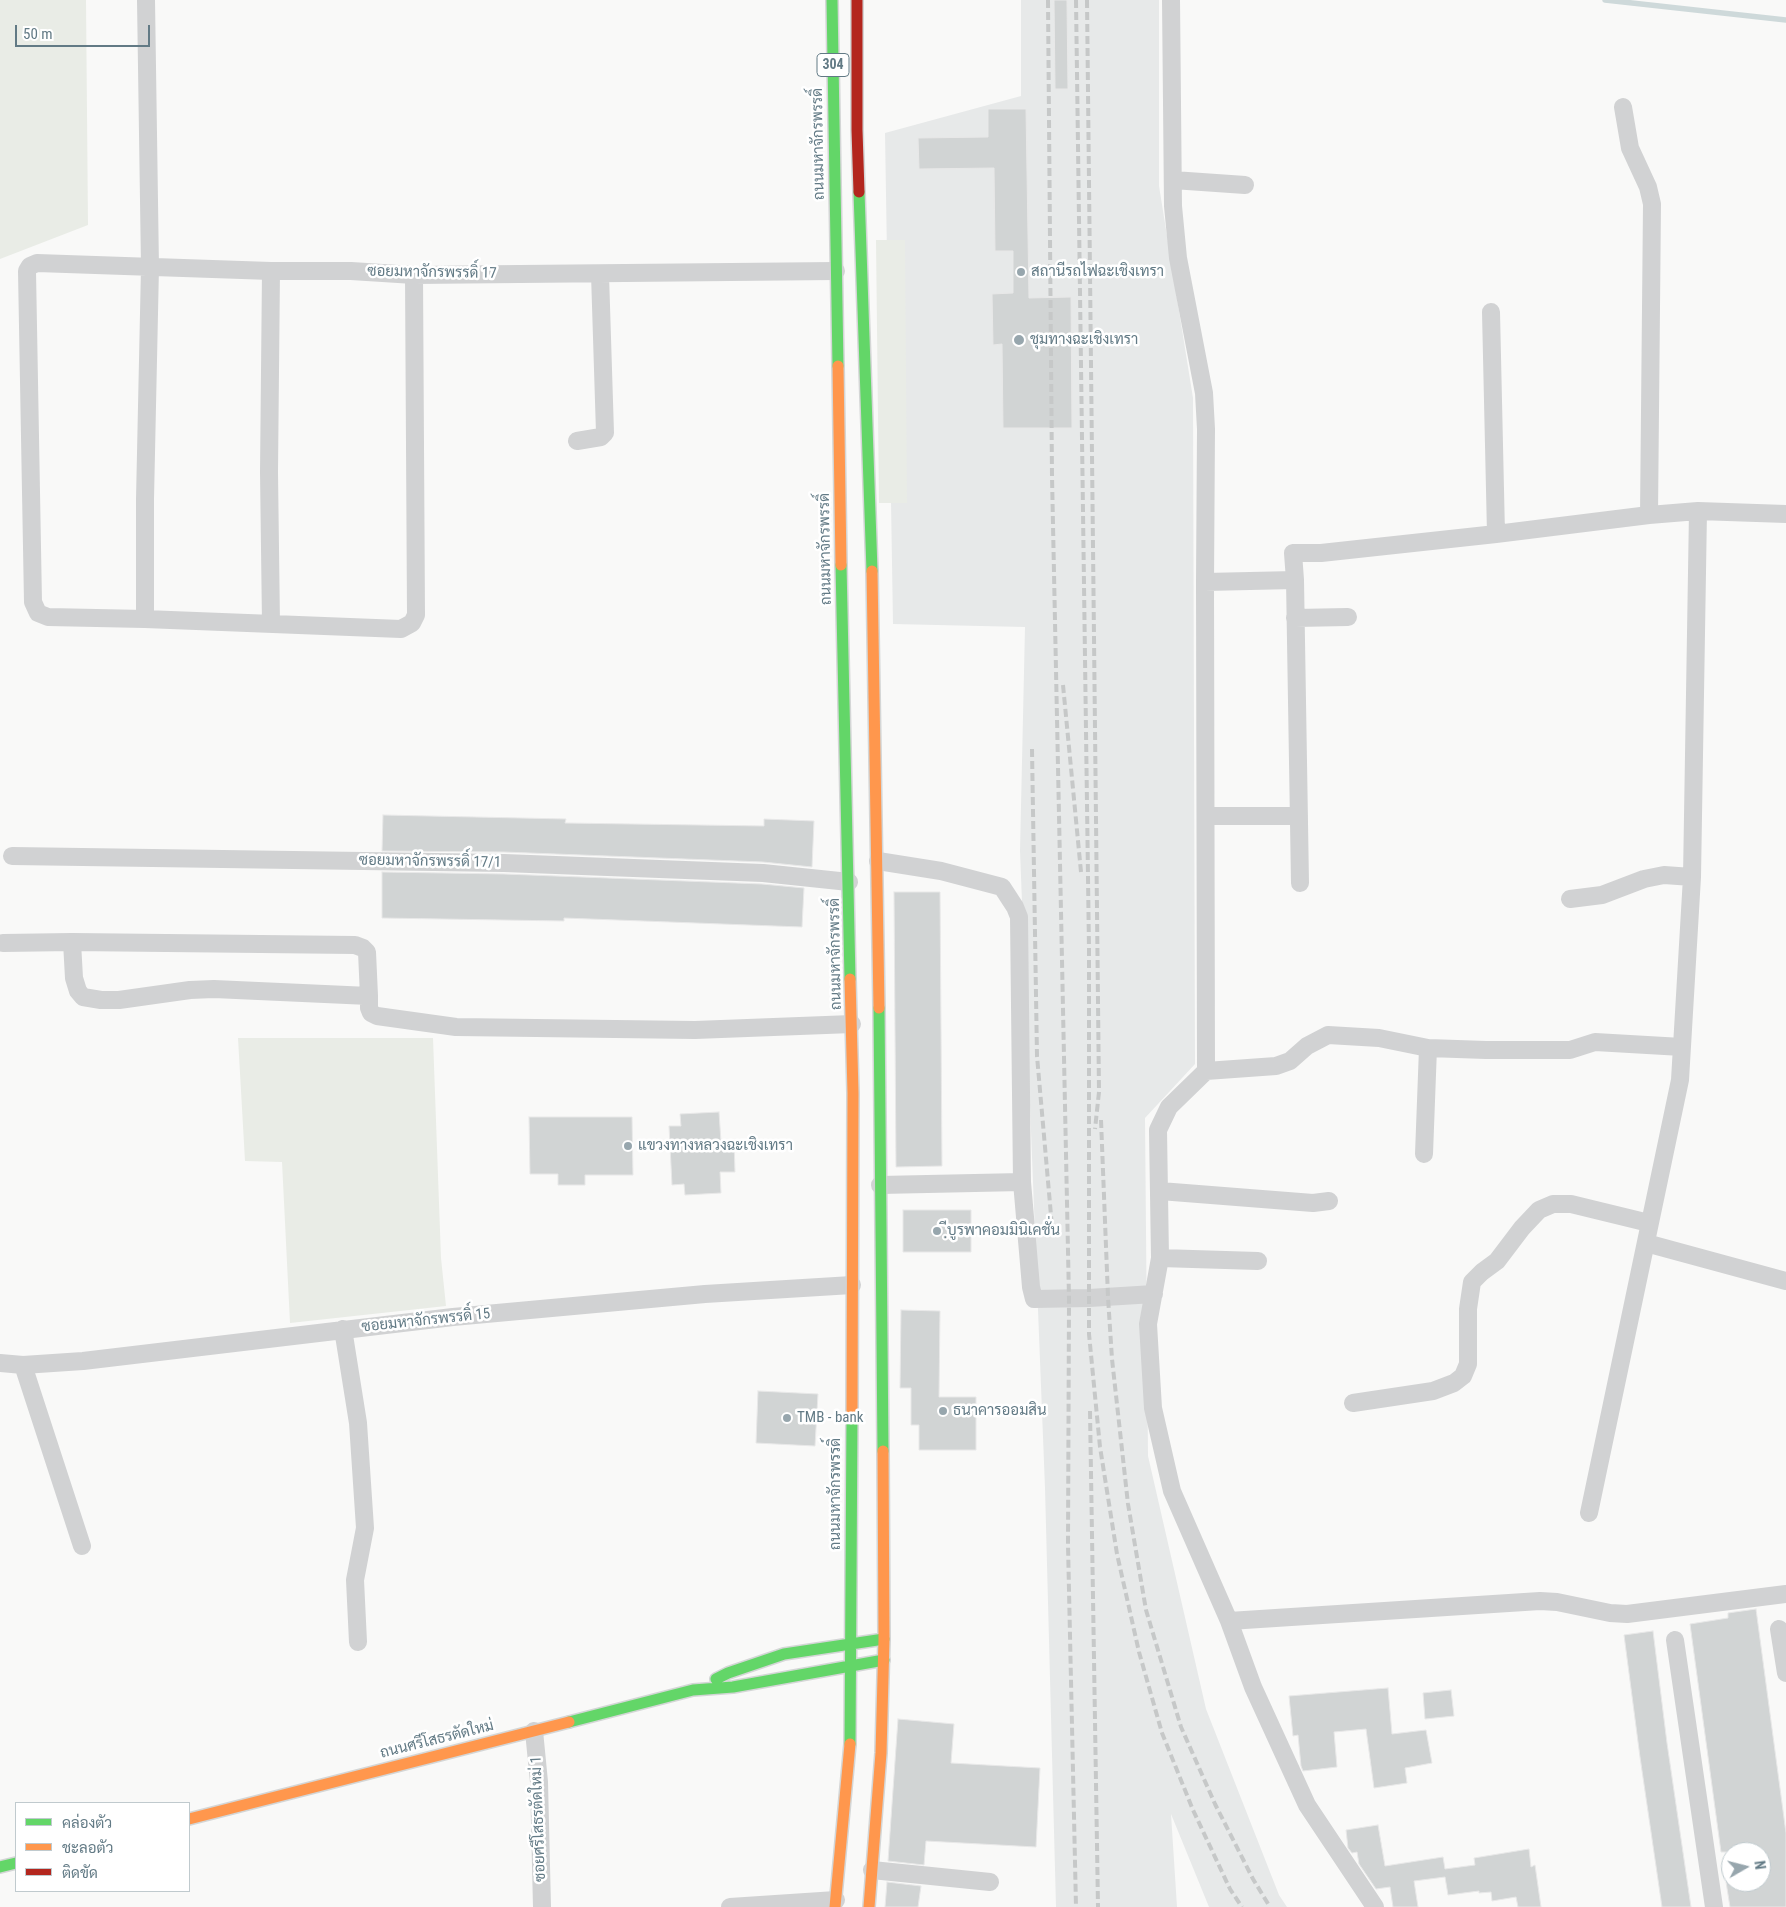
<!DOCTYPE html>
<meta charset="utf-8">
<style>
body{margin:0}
#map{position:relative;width:1786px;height:1907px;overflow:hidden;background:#f9f9f8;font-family:"Roboto Condensed",Sarabun,sans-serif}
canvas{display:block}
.legend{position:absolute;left:15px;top:1802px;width:175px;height:90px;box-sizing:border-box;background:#fff;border:1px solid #c0cace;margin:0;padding:6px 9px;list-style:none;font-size:15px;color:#627a85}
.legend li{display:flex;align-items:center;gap:10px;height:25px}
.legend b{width:25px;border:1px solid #c0cace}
.north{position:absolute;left:1721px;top:1842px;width:50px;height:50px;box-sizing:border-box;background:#fff;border:1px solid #c0cace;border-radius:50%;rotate:82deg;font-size:14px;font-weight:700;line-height:20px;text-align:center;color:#627a85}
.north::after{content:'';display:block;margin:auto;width:18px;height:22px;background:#97a6ad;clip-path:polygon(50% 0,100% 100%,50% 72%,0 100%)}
.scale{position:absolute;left:15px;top:25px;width:135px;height:22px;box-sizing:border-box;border:2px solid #627a85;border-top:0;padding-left:6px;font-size:15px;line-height:18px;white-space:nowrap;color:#627a85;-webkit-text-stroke:4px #fff;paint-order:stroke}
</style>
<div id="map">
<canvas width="1786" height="1907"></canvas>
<ul class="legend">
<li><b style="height:6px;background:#63d668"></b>คล่องตัว</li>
<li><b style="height:6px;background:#ff974d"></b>ชะลอตัว</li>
<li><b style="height:6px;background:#b3261e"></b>ติดขัด</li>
</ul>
<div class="north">N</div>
<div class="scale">50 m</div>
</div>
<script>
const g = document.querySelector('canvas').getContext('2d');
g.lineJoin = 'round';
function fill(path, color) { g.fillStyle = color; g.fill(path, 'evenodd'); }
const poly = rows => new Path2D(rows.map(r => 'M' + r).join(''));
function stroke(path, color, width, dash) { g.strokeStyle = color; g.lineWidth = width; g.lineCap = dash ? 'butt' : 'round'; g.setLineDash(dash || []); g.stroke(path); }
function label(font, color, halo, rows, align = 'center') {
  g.font = font + ' "Roboto Condensed",Sarabun,sans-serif'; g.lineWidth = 5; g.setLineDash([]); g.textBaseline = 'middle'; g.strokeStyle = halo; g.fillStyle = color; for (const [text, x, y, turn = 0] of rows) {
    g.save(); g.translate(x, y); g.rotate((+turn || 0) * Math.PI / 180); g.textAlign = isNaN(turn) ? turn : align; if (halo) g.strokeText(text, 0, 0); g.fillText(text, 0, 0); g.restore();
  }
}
const built = poly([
 [1021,0,1159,0,1159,186,1193,398,1195,1064,1145,1118,1148,1456,1206,1709,1279,1895,1287,1907,1209,1907,1171,1814,1177,1907,1056,1907,1045,1488,1020,851,1025,627,893,624,885,133,1021,96]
]);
const green = poly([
 [0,0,86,0,88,225,0,259],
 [876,240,905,240,907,503,879,503],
 [238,1038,433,1038,441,1258,446,1306,290,1323,282,1162,245,1161]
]);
const stream = poly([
 [1605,0,1786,20]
]);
const building = poly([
 [1054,0,1067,0,1068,89,1055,89,1054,0],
 [988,109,1026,109,1029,298,1071,297,1072,428,1003,428,1002,344,993,345,992,294,1013,293,1013,251,995,251,994,168,919,169,918,138,988,137,988,109],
 [383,815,566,819,565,823,764,826,764,819,814,821,812,867,763,862,504,852,382,851,383,815],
 [382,872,504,874,762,884,804,888,802,927,564,918,564,921,382,918,382,872],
 [894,892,940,892,942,1166,896,1167,894,892],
 [719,1112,721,1142,734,1141,735,1172,720,1172,721,1193,685,1195,684,1184,672,1185,669,1126,681,1126,680,1114,719,1112],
 [529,1117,632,1117,633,1175,585,1175,585,1185,558,1185,558,1174,530,1174,529,1117],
 [903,1210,971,1210,971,1252,903,1252,903,1210],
 [901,1310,940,1311,939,1397,976,1397,976,1450,919,1450,919,1425,911,1425,911,1388,900,1388,901,1310],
 [758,1391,818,1394,815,1446,756,1443,758,1391],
 [1756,1609,1786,1833,1786,1907,1730,1907,1726,1882,1765,1882,1761,1852,1721,1852,1690,1624,1728,1618,1728,1613,1756,1609],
 [1653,1631,1667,1743,1691,1907,1662,1907,1640,1757,1624,1635,1653,1631],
 [1388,1688,1392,1734,1426,1730,1432,1763,1405,1768,1407,1783,1374,1788,1366,1729,1334,1732,1337,1767,1303,1771,1301,1766,1298,1735,1293,1736,1289,1696,1388,1688],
 [1451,1690,1454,1716,1425,1719,1423,1693,1451,1690],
 [898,1719,954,1724,951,1763,1040,1768,1036,1847,926,1841,924,1865,888,1861,898,1719],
 [1378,1825,1385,1866,1443,1857,1445,1869,1475,1865,1474,1858,1529,1849,1531,1867,1535,1865,1541,1907,1518,1907,1516,1897,1492,1901,1491,1892,1479,1893,1479,1891,1448,1895,1445,1877,1414,1881,1418,1907,1393,1907,1390,1887,1376,1889,1359,1864,1357,1852,1352,1853,1348,1848,1346,1830,1378,1825],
 [887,1882,921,1886,918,1907,885,1907,887,1882]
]);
const street = poly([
 [1171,0,1173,206,1178,258,1204,393,1206,429,1205,582,1206,1071,1169,1107,1158,1130,1160,1258,1148,1324,1153,1408,1172,1491,1229,1621,1253,1687,1307,1805,1375,1907],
 [1623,107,1630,148,1648,187,1652,204,1649,515],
 [1173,180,1245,185],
 [271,271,269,472,271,624],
 [414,275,416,615,412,623,401,629,145,619,48,617,38,613,33,602,27,271,30,266,37,263,271,271,351,271,414,275,836,271],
 [1491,312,1496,534],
 [577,441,601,437,605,433,600,274],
 [1205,582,1295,580],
 [1295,618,1348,617],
 [145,619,145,499,150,267,146,0],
 [1206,816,1299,816],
 [12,856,504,863,763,873,849,882],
 [878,861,941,871,1002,887,1015,907,1019,917,1022,1182],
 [1300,883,1295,580,1293,553,1321,553,1496,534,1649,515,1698,511,1786,514],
 [1570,899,1602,895,1644,879,1664,875,1692,877],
 [72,942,355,945,363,948,367,952,369,996],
 [3,943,72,942,74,978,78,991,83,997,101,1000,119,1000,190,990,214,989,369,996,369,1008,371,1013,377,1016,456,1027,695,1030,852,1024],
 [1206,1071,1276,1066,1290,1061,1307,1046,1328,1035,1379,1038,1428,1048,1486,1050,1570,1050,1595,1042,1682,1047],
 [1424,1154,1428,1048],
 [880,1185,1022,1182,1031,1287,1034,1299,1089,1298,1154,1294],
 [1160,1191,1313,1203,1329,1201],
 [1646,1243,1786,1281],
 [1160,1258,1258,1261],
 [343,1329,358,1423,365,1528,355,1580,358,1642],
 [0,1363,23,1365,83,1361,453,1317,705,1294,852,1285],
 [23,1365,82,1546],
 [1353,1403,1433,1391,1454,1383,1463,1376,1468,1364,1468,1309,1472,1282,1482,1272,1497,1261,1522,1228,1539,1210,1553,1204,1571,1204,1649,1223],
 [1589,1513,1680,1080,1692,877,1698,511],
 [1229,1621,1540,1601,1557,1602,1610,1613,1627,1614,1786,1594],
 [1779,1629,1786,1673],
 [1675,1640,1714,1907],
 [534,1731,539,1782,542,1907],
 [872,1870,990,1882],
 [730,1907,836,1900]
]);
const fast = poly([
 [832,0,838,366],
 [859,192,872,571],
 [841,565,850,979],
 [879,1008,883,1451],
 [716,1679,728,1673,784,1654,884,1639],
 [569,1722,693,1690,733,1687,884,1660],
 [850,1744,852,1414],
 [0,1867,16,1863]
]);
const slow = poly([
 [838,366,841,565],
 [872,571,879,1008],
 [850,979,853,1093,852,1414],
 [189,1819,569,1722],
 [835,1907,850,1744],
 [869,1907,881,1753,884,1639,883,1451]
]);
const jam = poly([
 [857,0,857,130,859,192]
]);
const rail = poly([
 [1048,0,1052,476,1069,1299,1068,1545,1076,1907],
 [1076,0,1089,950,1089,1334,1100,1447,1117,1554,1139,1652,1162,1733,1193,1810,1230,1889,1242,1907],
 [1087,0,1099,1092,1095,1129],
 [1063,685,1081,872],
 [1032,749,1037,1056,1053,1238],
 [1101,1120,1108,1297,1112,1359,1128,1504,1146,1610,1181,1727,1215,1804,1253,1879,1270,1907],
 [1090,1411,1098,1907]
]);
const markers = [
 [1021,272,5,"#97a6ad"],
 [1019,340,6,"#97a6ad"],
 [628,1146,5,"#97a6ad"],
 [937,1231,5,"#97a6ad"],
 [943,1411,5,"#97a6ad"],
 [787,1418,5,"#97a6ad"]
];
const shields = [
 [833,65,32]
];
const shieldNames = [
 ["304",833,65]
];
const streetNames = [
 ["ถนนมหาจักรพรรดิ์",819,144,-91],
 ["ซอยมหาจักรพรรดิ์ 17",432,273,1],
 ["ถนนมหาจักรพรรดิ์",826,549,-91],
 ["ซอยมหาจักรพรรดิ์ 17/1",430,862,1],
 ["ถนนมหาจักรพรรดิ์",836,954,-91],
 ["ซอยมหาจักรพรรดิ์ 15",426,1321,-6],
 ["ถนนมหาจักรพรรดิ์",836,1494,-90],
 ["ถนนศรีโสธรตัดใหม่",437,1740,-14],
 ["ซอยศรีโสธรตัดใหม่ 1",539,1819,-92]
];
const poiNames = [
 ["สถานีรถไฟฉะเชิงเทรา",1031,272],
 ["ชุมทางฉะเชิงเทรา",1030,340],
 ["แขวงทางหลวงฉะเชิงเทรา",638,1146],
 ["ฺีบูรพาคอมมินิเคชั่น",947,1231],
 ["ธนาคารออมสิน",953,1411],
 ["TMB - bank",797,1418]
];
fill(built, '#e7e9e9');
fill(green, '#e9ece6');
stroke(stream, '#ced9da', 5.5);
fill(building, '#d1d4d4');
stroke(building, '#e8e8e8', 1);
stroke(fast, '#d4d6d6', 14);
stroke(slow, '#d4d6d6', 14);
stroke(jam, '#d4d6d6', 14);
stroke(street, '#d1d2d3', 18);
stroke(fast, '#63d668', 11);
stroke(slow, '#ff974d', 11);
stroke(jam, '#b3261e', 11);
stroke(rail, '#c6c8c8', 4, [8, 4]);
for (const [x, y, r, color] of markers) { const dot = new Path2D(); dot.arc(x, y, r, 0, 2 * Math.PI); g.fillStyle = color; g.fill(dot); stroke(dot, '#fff', 2); }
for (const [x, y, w] of shields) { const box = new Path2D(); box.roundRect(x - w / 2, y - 11.5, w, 23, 4); g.fillStyle = '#fff'; g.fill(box); stroke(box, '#627a85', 1); }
label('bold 14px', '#627a85', null, shieldNames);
label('15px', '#627a85', '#fff', streetNames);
label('15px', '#627a85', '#fff', poiNames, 'left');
</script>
